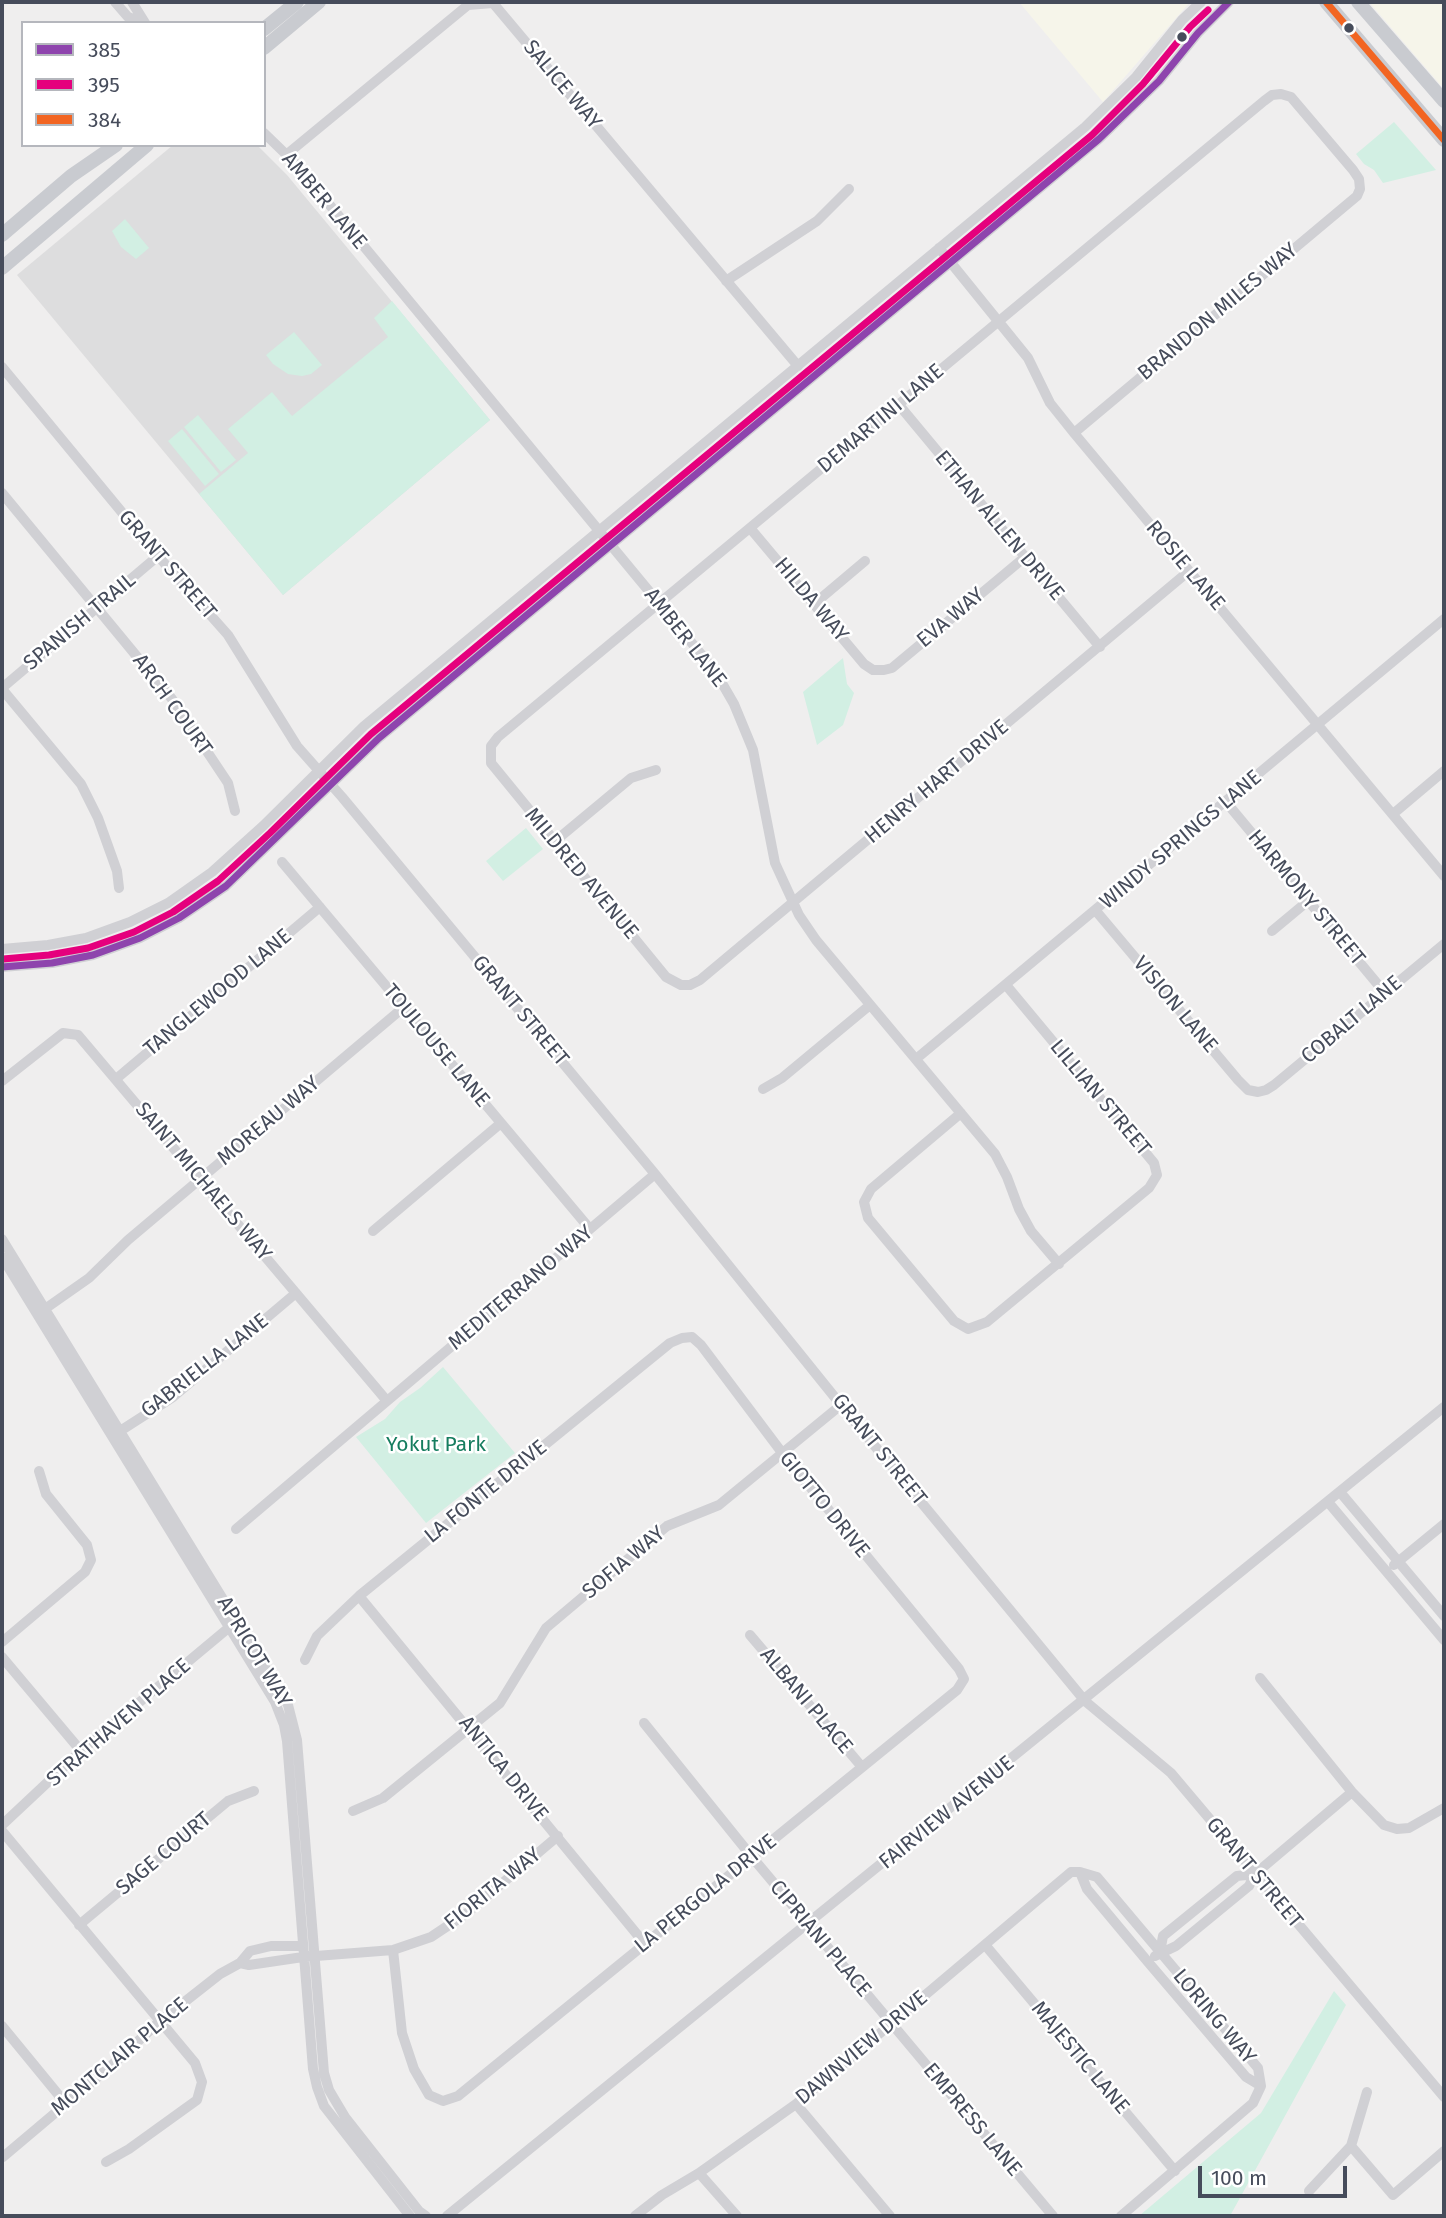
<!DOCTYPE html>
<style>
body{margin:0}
#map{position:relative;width:1446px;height:2218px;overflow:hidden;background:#efeeee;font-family:"Fira Sans",sans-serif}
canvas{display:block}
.frame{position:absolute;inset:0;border:4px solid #464c5b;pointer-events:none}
.legend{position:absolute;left:21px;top:21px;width:245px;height:126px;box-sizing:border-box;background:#fff;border:2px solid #b5b7bd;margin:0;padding:9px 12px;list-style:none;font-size:21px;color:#464c5b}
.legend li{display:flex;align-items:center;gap:14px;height:35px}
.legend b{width:35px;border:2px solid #b5b7bd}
.scale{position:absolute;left:1198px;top:2166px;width:149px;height:32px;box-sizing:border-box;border:4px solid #464c5b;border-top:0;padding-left:9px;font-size:21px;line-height:24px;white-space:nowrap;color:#464c5b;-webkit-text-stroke:5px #fff;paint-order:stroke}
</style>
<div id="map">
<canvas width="1446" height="2218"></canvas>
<div class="frame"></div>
<ul class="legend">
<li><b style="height:9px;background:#8e44ad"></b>385</li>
<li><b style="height:9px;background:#e5007d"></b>395</li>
<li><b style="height:9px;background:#f26522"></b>384</li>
</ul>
<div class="scale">100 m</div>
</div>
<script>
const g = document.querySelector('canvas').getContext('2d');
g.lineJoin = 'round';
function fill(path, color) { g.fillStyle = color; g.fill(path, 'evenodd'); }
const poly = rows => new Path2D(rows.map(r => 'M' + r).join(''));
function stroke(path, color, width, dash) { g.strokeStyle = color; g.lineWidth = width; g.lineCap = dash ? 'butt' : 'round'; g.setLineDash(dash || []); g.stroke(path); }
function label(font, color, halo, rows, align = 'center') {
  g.font = font + ' "Fira Sans",sans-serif'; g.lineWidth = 5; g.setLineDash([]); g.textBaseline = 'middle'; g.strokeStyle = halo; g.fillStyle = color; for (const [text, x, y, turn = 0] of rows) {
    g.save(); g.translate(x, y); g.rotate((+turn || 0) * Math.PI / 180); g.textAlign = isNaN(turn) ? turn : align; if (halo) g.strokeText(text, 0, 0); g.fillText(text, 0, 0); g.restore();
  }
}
const commercial = poly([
 [1019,2,1190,2,1103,102],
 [1369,2,1444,2,1444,89]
]);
const education = poly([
 [173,145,257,145,287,175,490,420,283,595,17,275]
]);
const green = poly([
 [1394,122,1436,170,1383,183,1374,170,1364,164,1356,154],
 [125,219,149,248,136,259,121,247,112,231],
 [392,301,490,420,283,595,199,494,248,453,228,429,272,392,292,416,388,337,374,318],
 [294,332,322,365,311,374,302,376,288,374,273,364,266,355],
 [198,415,236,460,221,472,184,427],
 [182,429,219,474,205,486,168,441],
 [843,658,847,684,854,693,843,725,817,745,803,692],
 [526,828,543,849,503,881,486,861],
 [443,1367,515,1453,426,1523,356,1437,385,1419,400,1402,420,1388],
 [1334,1991,1346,2005,1230,2216,1139,2216,1261,2113]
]);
const minor = poly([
 [115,2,128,17,144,23],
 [132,2,145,23],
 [264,133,295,163,715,671,734,704,753,750,775,863,799,915,816,940,995,1154,1007,1177,1019,1209,1031,1231,1059,1264],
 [286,155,468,5,493,3,798,366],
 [939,248,1028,358,1050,403,1074,433,1444,876],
 [726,281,817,221,849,189],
 [2,367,158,556,228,635,297,746,342,797,655,1174,841,1405,1085,1701,1171,1773,1444,2097],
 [899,405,1100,647],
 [1074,433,1357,196,1360,189,1359,179,1353,170,1291,97,1281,94,1272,95,1264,101,498,737,491,746,491,763,666,977,681,985,690,985,700,980,1189,571],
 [2,493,172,699,228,783,235,811],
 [750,528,864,664,873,670,884,670,892,668,1025,557],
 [814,604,865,561],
 [2,688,158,556],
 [2,689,81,784,98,818,117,871,119,888],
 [1226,802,1385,993],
 [1393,814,1444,771],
 [554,842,631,778,656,770],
 [282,862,590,1229],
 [1096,911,1238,1080,1248,1090,1258,1092,1266,1090,1274,1085,1444,944],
 [1272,931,1308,901],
 [2,949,48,945,86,938,130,922,168,903,212,872,263,826,364,726,1085,127,1136,77,1182,20,1201,2],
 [2,967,52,963,93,955,140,938,179,918,226,886,379,738,1099,139,1159,81,1198,33,1229,2],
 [916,1059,1444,619],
 [116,1079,320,907],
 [2,1081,63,1033,78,1035,387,1401],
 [763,1089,782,1078,870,1005],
 [961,1113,871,1189,864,1202,868,1218,954,1321,968,1329,987,1322,1149,1188,1157,1175,1154,1163,1006,985],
 [373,1231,501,1123],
 [2,1239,288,1705,297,1740,324,2073,329,2090,345,2117,419,2211,426,2216],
 [2,1257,275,1702,284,1725,287,1741,313,2069,317,2087,324,2106,410,2216],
 [42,1311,89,1278,128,1240,404,1007],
 [117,1433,173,1397,296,1293],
 [1340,1492,1444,1616],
 [1328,1502,1444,1640],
 [236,1529,655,1174],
 [1394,1565,1444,1524],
 [359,1596,645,1944],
 [750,1635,862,1767],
 [2,1642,85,1572,91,1560,87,1545,46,1494,39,1471],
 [2,1657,81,1751],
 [305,1660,317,1636,359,1596,670,1343,682,1338,692,1337,701,1345,783,1454,959,1669,964,1679,957,1690,458,2096,443,2101,429,2095,414,2069,402,2033,393,1950],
 [1260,1678,1352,1792,1384,1825,1397,1829,1409,1828,1444,1808],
 [644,1723,752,1857,1053,2216],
 [353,1811,383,1798,500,1703,546,1628,667,1526,719,1505,841,1405],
 [2,1825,81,1751,232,1625],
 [2,1831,195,2063,202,2082,197,2100,129,2149,106,2162],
 [1080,1872,1087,1889,1148,1962,1246,2077,1261,2086],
 [79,1925,228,1801,254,1791],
 [986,1946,1175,2171],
 [1160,1952,1163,1936,1237,1876,1255,1874],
 [1155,1956,1176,1946,1249,1886,1255,1874,1352,1792],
 [240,1963,249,1965,303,1957,393,1950,431,1937,467,1913,558,1836],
 [2,2026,66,2104],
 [796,2104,890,2216],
 [1351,2146,1393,2195,1444,2151],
 [3,2157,112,2065,159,2022,220,1974,240,1963,250,1951,271,1946,303,1946],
 [699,2173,737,2216],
 [1309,2191,1351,2146,1367,2092],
 [447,2216,1444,1407],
 [635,2216,662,2195,699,2173,796,2104,1071,1872,1080,1872,1097,1877,1258,2068,1261,2086,1253,2103,1121,2216]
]);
const major = poly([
 [1326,2,1444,140],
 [1358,2,1444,101],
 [264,29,297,2],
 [264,48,319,2],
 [2,235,71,176,116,145],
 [2,268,147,145]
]);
const bus1 = poly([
 [2,967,52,963,93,955,140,938,179,918,226,886,379,738,1099,139,1159,81,1198,33,1229,2]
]);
const bus2 = poly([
 [3,959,49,955,88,948,134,932,173,912,218,881,270,833,371,734,1092,135,1143,84,1190,27,1208,10]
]);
const bus3 = poly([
 [1326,2,1444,140]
]);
const markers = [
 [1349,28,6,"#464c5b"],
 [1182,37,6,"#464c5b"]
];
const streetNames = [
 ["SALICE WAY",562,85,50],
 ["AMBER LANE",324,201,50],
 ["BRANDON MILES WAY",1218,312,-40],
 ["DEMARTINI LANE",881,419,-40],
 ["ETHAN ALLEN DRIVE",999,526,50],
 ["GRANT STREET",167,565,49],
 ["ROSIE LANE",1185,566,50],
 ["HILDA WAY",811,600,50],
 ["EVA WAY",951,618,-40],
 ["SPANISH TRAIL",80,622,-40],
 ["AMBER LANE",685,638,52],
 ["ARCH COURT",172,705,54],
 ["HENRY HART DRIVE",937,782,-40],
 ["WINDY SPRINGS LANE",1181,840,-40],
 ["MILDRED AVENUE",581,874,50],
 ["HARMONY STREET",1306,898,50],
 ["TANGLEWOOD LANE",218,993,-40],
 ["VISION LANE",1175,1005,50],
 ["GRANT STREET",520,1011,50],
 ["COBALT LANE",1352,1020,-40],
 ["TOULOUSE LANE",436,1046,50],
 ["LILLIAN STREET",1100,1098,50],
 ["MOREAU WAY",269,1121,-40],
 ["SAINT MICHAELS WAY",203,1182,50],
 ["MEDITERRANO WAY",521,1288,-40],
 ["GABRIELLA LANE",205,1366,-38],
 ["GRANT STREET",879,1450,51],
 ["LA FONTE DRIVE",486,1492,-39],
 ["GIOTTO DRIVE",824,1505,51],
 ["SOFIA WAY",624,1563,-40],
 ["APRICOT WAY",254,1652,59],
 ["ALBANI PLACE",806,1701,50],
 ["STRATHAVEN PLACE",119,1723,-41],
 ["ANTICA DRIVE",503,1769,51],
 ["FAIRVIEW AVENUE",947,1813,-39],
 ["SAGE COURT",164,1854,-40],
 ["GRANT STREET",1254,1873,50],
 ["FIORITA WAY",493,1889,-39],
 ["LA PERGOLA DRIVE",706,1894,-39],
 ["CIPRIANI PLACE",820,1939,50],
 ["LORING WAY",1214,2017,50],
 ["DAWNVIEW DRIVE",862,2048,-40],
 ["MONTCLAIR PLACE",120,2057,-40],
 ["MAJESTIC LANE",1080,2058,50],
 ["EMPRESS LANE",972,2120,50]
];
const parkNames = [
 ["Yokut Park",436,1445]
];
fill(commercial, '#f6f5ea');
fill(education, '#ddddde');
fill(green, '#d2efe3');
stroke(minor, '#d0d0d4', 10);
stroke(major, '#c9cbd0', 14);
stroke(bus1, '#8e44ad', 7);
stroke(bus2, '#e5007d', 7);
stroke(bus3, '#f26522', 7);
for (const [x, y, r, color] of markers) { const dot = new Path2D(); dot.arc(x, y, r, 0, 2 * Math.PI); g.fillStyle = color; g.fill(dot); stroke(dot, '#fff', 2.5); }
label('21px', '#464c5b', '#fff', streetNames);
label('21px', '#167d5f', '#fff', parkNames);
</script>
